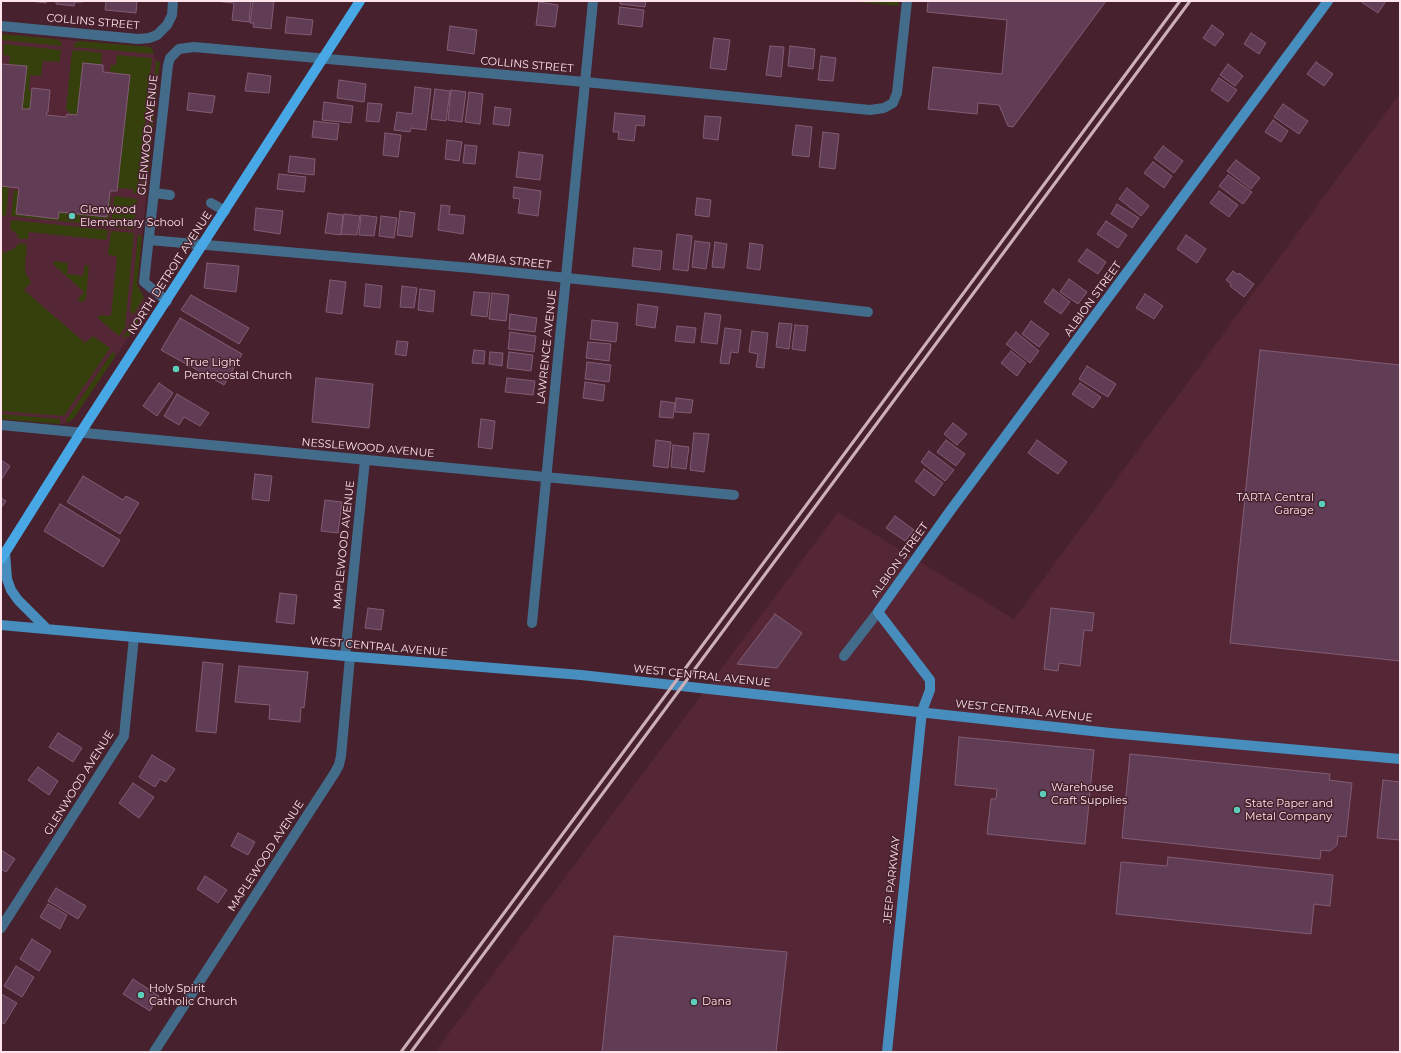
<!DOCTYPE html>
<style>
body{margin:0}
#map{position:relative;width:1401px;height:1053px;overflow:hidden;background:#47212d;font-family:Montserrat,sans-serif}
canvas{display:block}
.frame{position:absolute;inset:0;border:2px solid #ffe4eb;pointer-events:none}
</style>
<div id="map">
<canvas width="1401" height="1053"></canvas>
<div class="frame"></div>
</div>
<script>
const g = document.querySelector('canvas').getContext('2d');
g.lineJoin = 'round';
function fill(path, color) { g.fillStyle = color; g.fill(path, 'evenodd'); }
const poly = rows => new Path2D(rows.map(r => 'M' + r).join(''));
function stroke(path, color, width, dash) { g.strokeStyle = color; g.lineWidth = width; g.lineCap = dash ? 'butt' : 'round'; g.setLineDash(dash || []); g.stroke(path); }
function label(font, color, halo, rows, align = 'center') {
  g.font = font + ' Montserrat,sans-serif'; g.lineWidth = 3; g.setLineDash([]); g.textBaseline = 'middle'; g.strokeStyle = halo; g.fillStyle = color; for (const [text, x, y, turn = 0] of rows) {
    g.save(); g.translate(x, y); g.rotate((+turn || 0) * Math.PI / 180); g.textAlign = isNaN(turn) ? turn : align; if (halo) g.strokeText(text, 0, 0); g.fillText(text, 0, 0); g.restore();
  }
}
const built = poly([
 [1,34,134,46,151,47,156,60,160,62,137,285,144,297,145,304,144,309,132,332,77,413,71,421,63,424,1,419],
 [1400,93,1400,1052,435,1052,838,512,1014,619]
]);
const green = poly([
 [849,1,899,1,898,6],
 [1,34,55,39,60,41,62,46,1,40],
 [79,41,151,47,154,54,73,47,74,44],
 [4,44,61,50,60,62,43,61,41,76,30,75,29,91,32,91,30,109,22,109,27,67,9,64,10,56,3,55],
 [76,50,102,53,101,65,83,63,77,115,69,114,69,111,66,111,72,51],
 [117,55,152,58,138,193,133,193,133,189,117,188,130,75,110,72,111,65,116,65],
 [156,60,160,62,146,195,142,194],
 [1,186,9,187,6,216,1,215],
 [14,190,19,191,17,214,58,219,59,212,111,196,108,226,11,216],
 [114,196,137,199,134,229,111,227],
 [11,220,108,230,106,240,29,232,28,239,19,239,16,233,10,229],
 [111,231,134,233,125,328,119,336,98,318,99,315,111,316,117,256,108,255],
 [138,234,142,237,137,285,144,297,134,314,130,312],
 [19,243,27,244,25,267,26,274,31,282,24,290,85,343,93,336,110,348,64,416,1,411,1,252,7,253,7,251,14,249],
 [54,261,68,263,67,274,83,276,85,265,89,266,86,297,84,301,80,302,78,299,84,292,54,265],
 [145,304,140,317,129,336,122,338],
 [113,351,115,355,113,360,73,419,67,423,66,420],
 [1,414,60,419,60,424,1,419]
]);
const building = poly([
 [30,1,47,1,46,3,30,1],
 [56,1,83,1,83,2,75,2,74,6,56,4,56,1],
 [106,1,137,1,136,13,105,10,106,1],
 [215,1,251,1,249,22,232,20,234,3,215,1],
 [253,1,274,1,271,29,253,27,254,23,250,23,253,1],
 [620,1,646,1,645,7,620,4,620,1],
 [928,1,1106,1,1013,127,1008,126,999,105,978,103,977,114,928,109,933,67,1002,74,1007,20,927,12,928,1],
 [1360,1,1386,1,1378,13,1360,1],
 [539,2,558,5,555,27,536,25,539,2],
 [620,7,644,10,642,27,618,24,620,7],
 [287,17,313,20,311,35,285,33,287,17],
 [1212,25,1224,34,1215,46,1203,38,1212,25],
 [450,26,477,30,474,54,447,50,450,26],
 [1251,33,1266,43,1259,54,1244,44,1251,33],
 [714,38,730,40,726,70,710,68,714,38],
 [770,46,784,47,781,77,766,75,770,46],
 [790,46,815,49,813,69,788,66,790,46],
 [821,56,836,58,833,81,818,80,821,56],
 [1316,62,1333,74,1324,86,1307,74,1316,62],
 [83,63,103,65,103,72,130,75,117,191,110,191,107,217,59,212,58,219,16,214,19,188,1,186,1,64,27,66,22,109,30,109,32,88,50,90,48,112,47,112,46,115,66,117,67,114,77,115,83,63],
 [1228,64,1243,76,1235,86,1220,75,1228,64],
 [248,73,271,76,269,93,245,91,248,73],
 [1219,78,1237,90,1228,102,1211,90,1219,78],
 [339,80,366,84,364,102,337,98,339,80],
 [415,87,431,89,426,130,411,128,410,132,394,130,397,112,412,114,415,87],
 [435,89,450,91,446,121,431,119,435,89],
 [451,90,466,92,462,122,448,120,451,90],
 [469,92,483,94,480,124,465,122,469,92],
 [189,93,215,96,212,113,187,110,189,93],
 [324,102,353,106,351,123,322,120,324,102],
 [368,103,382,104,379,122,366,121,368,103],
 [1283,104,1308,121,1299,134,1274,117,1283,104],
 [495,107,511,109,509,126,493,124,495,107],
 [615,113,645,116,644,126,636,125,634,141,618,139,619,132,613,132,615,113],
 [705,116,721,117,718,140,703,138,705,116],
 [1273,120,1288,131,1281,142,1265,132,1273,120],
 [314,121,339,124,337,140,312,137,314,121],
 [796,125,812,127,809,157,792,155,796,125],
 [823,132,839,134,835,169,819,167,823,132],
 [385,133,401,135,398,157,383,155,385,133],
 [447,140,462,142,459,161,445,159,447,140],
 [465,145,477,146,475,164,463,163,465,145],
 [1163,146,1183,161,1174,173,1154,158,1163,146],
 [519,152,543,155,540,180,516,177,519,152],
 [290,156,315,159,314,175,288,172,290,156],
 [1236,160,1260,178,1251,189,1227,171,1236,160],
 [1153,162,1172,176,1164,188,1144,173,1153,162],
 [279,174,306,177,304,192,277,189,279,174],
 [1228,175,1252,192,1243,204,1219,186,1228,175],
 [514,187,541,191,538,216,518,213,520,199,513,198,514,187],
 [1127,188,1149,206,1141,216,1119,199,1127,188],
 [1219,191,1238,205,1229,217,1210,203,1219,191],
 [697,198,711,200,709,217,695,215,697,198],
 [1117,204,1139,218,1132,228,1111,214,1117,204],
 [441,205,450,206,449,214,465,216,463,234,438,230,441,205],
 [256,208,283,211,280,234,254,230,256,208],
 [400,211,415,213,412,237,397,235,400,211],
 [328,213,343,215,341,235,325,233,328,213],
 [344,214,360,216,357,235,341,234,344,214],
 [361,215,377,217,374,236,359,235,361,215],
 [381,216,397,218,394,238,379,236,381,216],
 [1106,221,1127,235,1118,248,1097,234,1106,221],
 [677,234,692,236,688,271,673,269,677,234],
 [1186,235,1206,249,1197,263,1177,249,1186,235],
 [695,241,710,243,706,269,692,267,695,241],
 [715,242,727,244,724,268,712,267,715,242],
 [750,243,763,245,760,270,747,268,750,243],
 [634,248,662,251,660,270,632,266,634,248],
 [1087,249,1106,262,1098,274,1078,261,1087,249],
 [207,263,239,266,236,292,204,288,207,263],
 [1233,271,1238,275,1239,273,1254,284,1244,297,1230,286,1231,284,1226,280,1233,271],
 [1069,279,1087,292,1078,304,1060,292,1069,279],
 [330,280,346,282,342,314,326,312,330,280],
 [366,284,382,286,380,308,364,306,366,284],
 [402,286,417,288,414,308,400,307,402,286],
 [420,289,435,291,433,312,418,310,420,289],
 [1053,289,1070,302,1061,314,1044,302,1053,289],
 [474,292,490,293,487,317,471,315,474,292],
 [492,293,509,295,506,321,489,319,492,293],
 [1145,294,1163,306,1154,319,1136,308,1145,294],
 [191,295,249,328,239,344,181,310,191,295],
 [638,304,658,307,655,328,636,325,638,304],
 [705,313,721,315,717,344,701,342,705,313],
 [510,314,537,318,535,332,509,329,510,314],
 [180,318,242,354,224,385,161,350,180,318],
 [592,320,618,323,616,342,590,339,592,320],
 [1031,321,1049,334,1039,347,1022,334,1031,321],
 [779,323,792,324,789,349,776,347,779,323],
 [795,325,808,326,805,351,792,349,795,325],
 [677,326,696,328,694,343,675,341,677,326],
 [725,328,741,330,738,353,731,352,729,364,720,363,725,328],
 [752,331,768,333,764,368,756,367,758,354,749,352,752,331],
 [510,332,536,336,534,352,508,349,510,332],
 [1016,332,1039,351,1030,363,1006,344,1016,332],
 [397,341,408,342,406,356,395,354,397,341],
 [588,342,611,344,609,361,586,358,588,342],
 [474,350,485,351,484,364,472,363,474,350],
 [1260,350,1400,365,1400,661,1230,643,1260,350],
 [1011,351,1026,363,1017,376,1001,363,1011,351],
 [490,352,503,353,502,366,489,364,490,352],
 [509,352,533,355,531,371,507,368,509,352],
 [587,362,611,365,609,382,585,379,587,362],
 [1087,366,1116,384,1108,397,1079,379,1087,366],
 [316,378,373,384,369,428,312,422,316,378],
 [507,378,535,381,533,395,505,392,507,378],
 [585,382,605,385,603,401,583,398,585,382],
 [159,383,173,393,157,416,143,406,159,383],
 [1080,383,1101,397,1093,408,1072,394,1080,383],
 [177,394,209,413,200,426,184,417,179,425,164,416,177,394],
 [676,398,693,400,691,413,675,412,676,398],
 [661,401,675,403,673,418,659,417,661,401],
 [481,419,495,421,492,449,478,447,481,419],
 [953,423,967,434,957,445,944,434,953,423],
 [694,433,709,434,704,472,690,470,694,433],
 [656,440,671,442,668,468,653,466,656,440],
 [946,440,965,454,956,466,937,452,946,440],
 [1037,440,1067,462,1058,474,1028,453,1037,440],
 [673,445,689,447,686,469,671,467,673,445],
 [929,451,954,470,945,481,921,462,929,451],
 [1,460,10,466,1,480,1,460],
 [924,469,943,483,934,496,915,481,924,469],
 [255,474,272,476,269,501,252,499,255,474],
 [83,476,123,500,126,496,139,503,120,534,67,502,83,476],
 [1,498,6,501,1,508,1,498],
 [325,500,342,502,338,533,321,531,325,500],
 [60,504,120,540,103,567,44,531,60,504],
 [895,516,914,530,905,541,886,528,895,516],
 [280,593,297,595,294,624,276,622,280,593],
 [368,608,384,610,381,630,365,628,368,608],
 [1051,608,1094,613,1092,631,1084,630,1080,666,1059,663,1058,671,1044,669,1051,608],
 [775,614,802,633,777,668,737,664,775,614],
 [203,662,223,664,216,733,196,731,203,662],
 [239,666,308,672,304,708,301,707,300,722,269,719,270,705,235,702,239,666],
 [58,733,82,748,73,762,49,747,58,733],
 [959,737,1094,750,1085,844,987,834,991,799,996,799,997,789,955,785,959,737],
 [1130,754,1330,774,1329,780,1352,783,1346,837,1338,836,1337,845,1330,851,1321,850,1320,859,1122,838,1130,754],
 [152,755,175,769,166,782,160,779,155,787,139,777,152,755],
 [38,767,58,781,49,795,28,780,38,767],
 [1383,780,1400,782,1400,840,1377,838,1383,780],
 [133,783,154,797,139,818,119,803,133,783],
 [238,833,255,842,248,855,231,846,238,833],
 [1,850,15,859,6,872,1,869,1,850],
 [1168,857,1333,875,1330,906,1314,904,1311,934,1116,914,1121,862,1167,866,1168,857],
 [205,876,227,890,218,903,197,889,205,876],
 [56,888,86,906,78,919,48,901,56,888],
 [48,904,67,915,60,929,40,917,48,904],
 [614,936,787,952,776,1052,602,1052,614,936],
 [32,939,51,951,39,971,20,959,32,939],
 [16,966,34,977,22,997,4,986,16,966],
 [133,979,159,996,150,1011,123,994,133,979],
 [1,994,17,1003,4,1024,1,1022,1,994]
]);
const street = poly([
 [1,26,138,39,149,38,157,35,167,25,172,15,173,1],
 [154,193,170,195],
 [211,203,225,211],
 [149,240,471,268,663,288,868,312],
 [167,301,144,282,168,65,170,58,179,49,194,47,585,82,870,110,884,108,893,103,897,93,907,1],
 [1,425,734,495],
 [532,623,593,1],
 [345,656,365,460],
 [844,656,878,612],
 [1,928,124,736,134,637],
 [154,1052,334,774,339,765,341,756,350,657]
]);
const secondary = poly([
 [5,552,7,579,11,590,18,600,47,629],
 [1,625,345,656,581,675,1110,733,1400,759],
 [887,1052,922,711,930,690,930,680,878,612,950,511,1328,1]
]);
const primary = poly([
 [1,559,81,432,360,1]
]);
const rail = poly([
 [401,1052,1180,1],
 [411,1052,1190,1]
]);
const markers = [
 [72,216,4,"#5cceba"],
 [176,369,4,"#5cceba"],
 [1322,504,4,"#5cceba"],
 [1043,794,4,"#5cceba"],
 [1237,810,4,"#5cceba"],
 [141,995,4,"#5cceba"],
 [694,1002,4,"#5cceba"]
];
const streetNames = [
 ["COLLINS STREET",93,22,5],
 ["COLLINS STREET",527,65,5],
 ["GLENWOOD AVENUE",148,135,-84],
 ["AMBIA STREET",510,261,6],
 ["NORTH DETROIT AVENUE",170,273,-57],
 ["ALBION STREET",1093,299,-54],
 ["LAWRENCE AVENUE",547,347,-84],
 ["NESSLEWOOD AVENUE",368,448,5],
 ["MAPLEWOOD AVENUE",344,545,-84],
 ["ALBION STREET",900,560,-54],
 ["WEST CENTRAL AVENUE",379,647,5],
 ["WEST CENTRAL AVENUE",702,676,6],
 ["WEST CENTRAL AVENUE",1024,711,6],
 ["GLENWOOD AVENUE",79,783,-58],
 ["MAPLEWOOD AVENUE",266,856,-57],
 ["JEEP PARKWAY",892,880,-84]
];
const poiNames = [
 ["Glenwood",80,210],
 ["Elementary School",80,223],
 ["True Light",184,363],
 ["Pentecostal Church",184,376],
 ["TARTA Central",1314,498,"right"],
 ["Garage",1314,511,"right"],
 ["Warehouse",1051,788],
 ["Craft Supplies",1051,801],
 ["State Paper and",1245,804],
 ["Metal Company",1245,817],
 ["Holy Spirit",149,989],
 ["Catholic Church",149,1002],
 ["Dana",702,1002]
];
fill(built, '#552736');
fill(green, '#36400c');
fill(building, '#613d55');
stroke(building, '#825c74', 1);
stroke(street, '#426c8a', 10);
stroke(secondary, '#478ebe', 10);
stroke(primary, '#48a8e5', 10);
stroke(rail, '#cdafb7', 3);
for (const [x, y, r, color] of markers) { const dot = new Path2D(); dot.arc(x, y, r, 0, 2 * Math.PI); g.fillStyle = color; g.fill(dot); stroke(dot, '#47212d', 1.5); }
label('11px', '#ffe4eb', '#47212d', streetNames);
label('11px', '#ffe4eb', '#47212d', poiNames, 'left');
</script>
